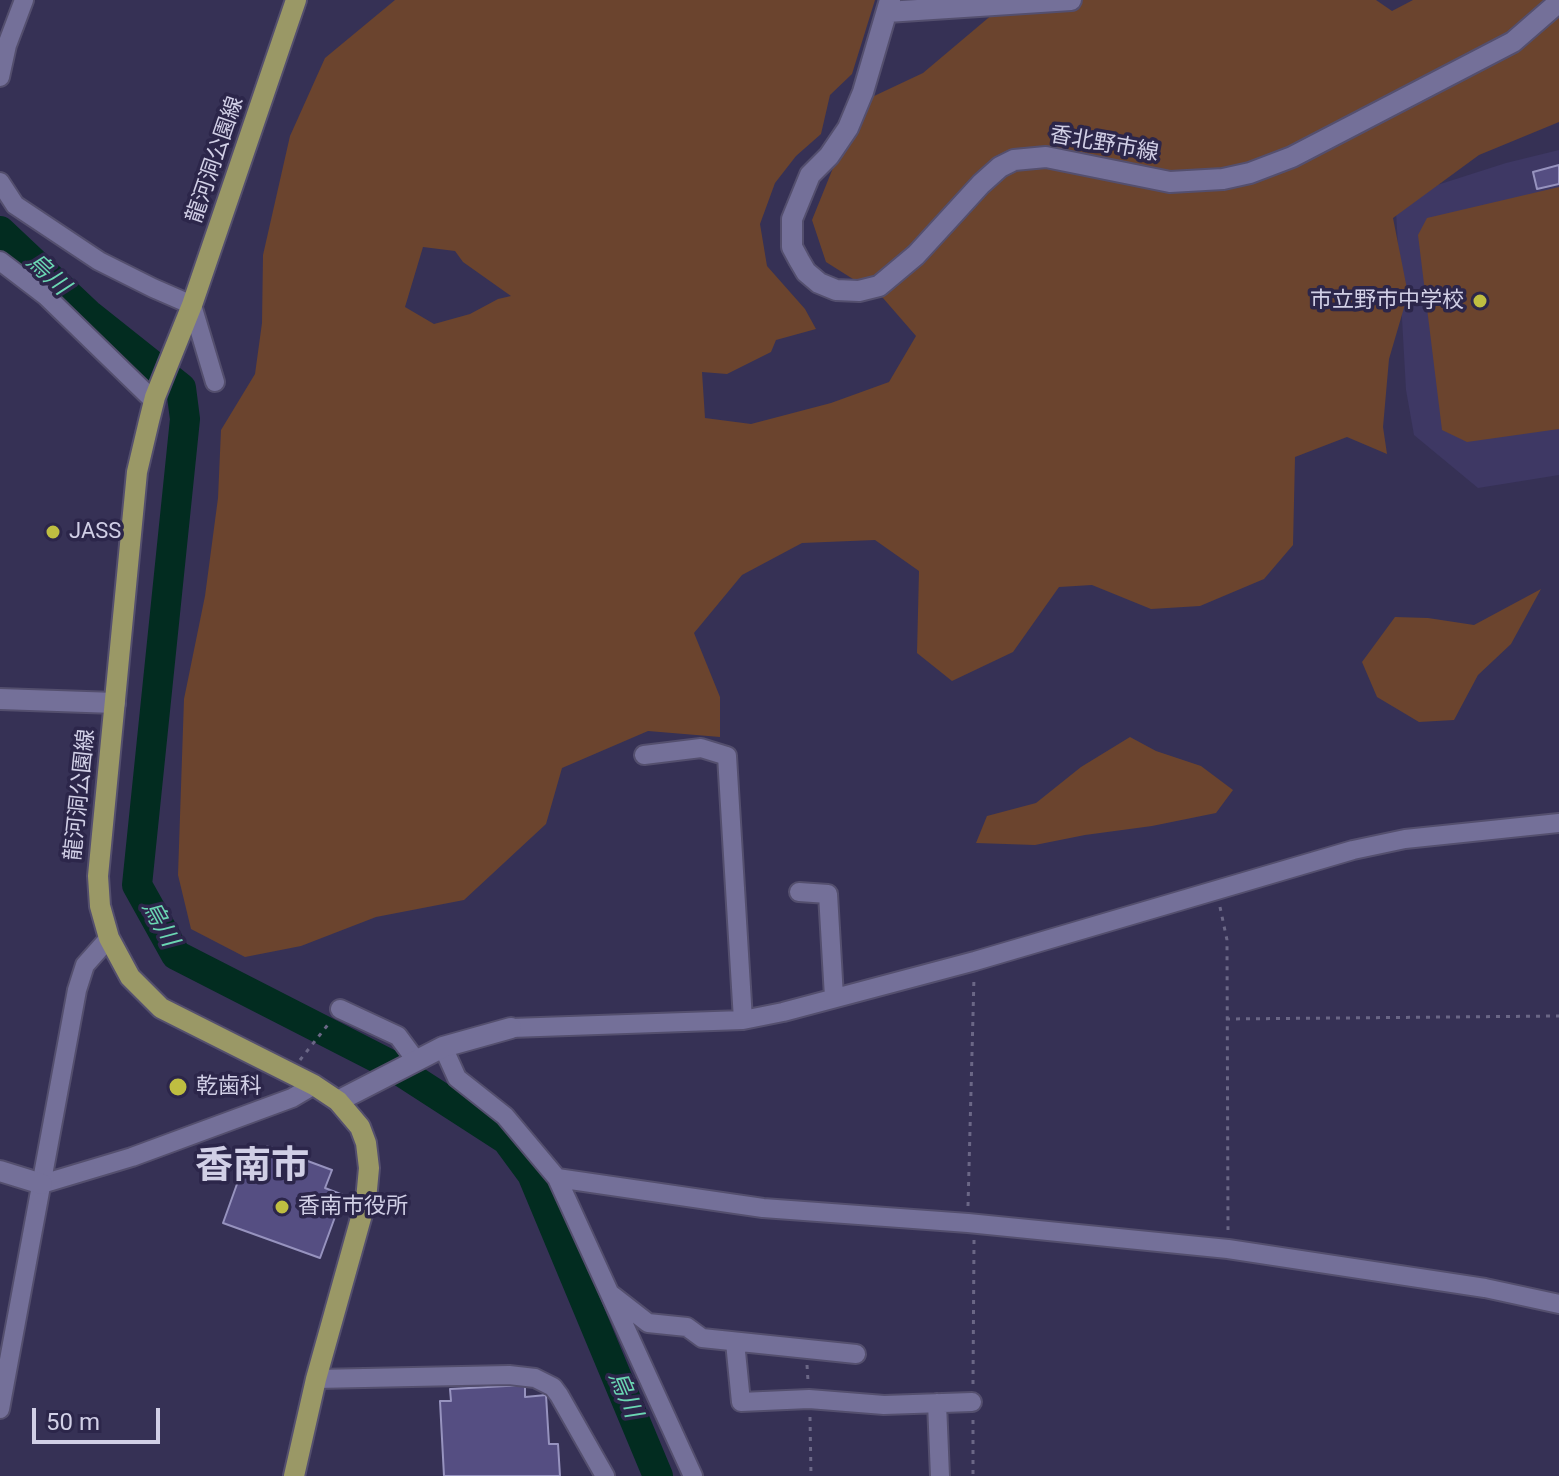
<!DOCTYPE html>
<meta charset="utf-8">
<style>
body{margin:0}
#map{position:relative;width:1559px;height:1476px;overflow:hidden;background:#363155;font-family:Roboto,sans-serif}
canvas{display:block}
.scale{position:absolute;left:32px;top:1408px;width:128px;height:36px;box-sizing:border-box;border:4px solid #d1cfe6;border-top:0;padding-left:10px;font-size:24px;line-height:28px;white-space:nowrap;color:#d1cfe6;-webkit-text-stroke:6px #2c264a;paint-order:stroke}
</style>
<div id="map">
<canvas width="1559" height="1476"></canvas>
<div class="scale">50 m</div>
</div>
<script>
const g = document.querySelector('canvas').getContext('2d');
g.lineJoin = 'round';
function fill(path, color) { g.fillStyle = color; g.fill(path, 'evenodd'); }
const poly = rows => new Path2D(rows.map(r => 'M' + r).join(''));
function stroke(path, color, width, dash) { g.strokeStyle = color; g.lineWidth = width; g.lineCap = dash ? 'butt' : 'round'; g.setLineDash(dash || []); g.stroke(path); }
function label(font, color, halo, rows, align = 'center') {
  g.font = font + ' Roboto,"Noto Sans JP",sans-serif'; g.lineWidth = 7; g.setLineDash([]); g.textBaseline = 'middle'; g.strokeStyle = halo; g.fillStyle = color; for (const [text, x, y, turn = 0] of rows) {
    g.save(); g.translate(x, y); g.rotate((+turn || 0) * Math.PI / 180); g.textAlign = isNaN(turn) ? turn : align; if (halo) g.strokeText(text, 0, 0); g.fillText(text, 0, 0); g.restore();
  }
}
const built = poly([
 [1559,150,1559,475,1478,488,1414,435,1406,390,1396,211,1406,195,1506,163]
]);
const green = poly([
 [395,0,875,0,852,74,830,95,821,134,796,156,775,183,760,224,767,266,805,309,816,329,776,340,771,352,727,374,702,372,705,418,751,424,831,403,889,382,916,336,883,298,826,262,812,220,835,163,872,97,923,73,1000,8,1005,0,1376,0,1392,11,1413,0,1559,0,1559,122,1479,155,1393,218,1408,294,1389,359,1383,427,1387,454,1347,437,1295,457,1293,545,1264,579,1200,606,1151,609,1092,585,1059,587,1013,652,952,681,917,653,919,571,875,540,802,543,742,575,694,633,720,697,720,737,648,731,562,768,546,824,464,900,376,917,301,946,245,957,191,929,178,875,184,699,205,596,218,498,221,430,255,374,262,323,263,255,290,136,325,58],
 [423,247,455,251,463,262,511,296,498,299,470,314,434,324,405,307],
 [1559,187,1559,429,1467,442,1442,430,1418,235,1427,218],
 [1541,589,1511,644,1478,675,1454,720,1419,722,1377,697,1362,662,1395,617,1428,618,1474,625],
 [1130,737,1156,751,1201,766,1233,790,1216,813,1152,826,1085,835,1035,845,976,843,987,816,1036,803,1081,767]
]);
const river = poly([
 [0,231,88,314,181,388,185,419,137,885,176,955,391,1065,507,1140,532,1174,658,1476]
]);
const building = poly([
 [1559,165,1559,184,1537,189,1533,172,1559,165],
 [267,1146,332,1170,325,1188,343,1195,320,1258,223,1223,246,1159,260,1165,267,1146],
 [525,1385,525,1397,546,1395,549,1444,558,1444,560,1476,444,1476,440,1401,451,1401,450,1389,525,1385]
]);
const path = poly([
 [1220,907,1227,940,1228,1230],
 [1226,1019,1559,1016],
 [300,1060,330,1022],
 [968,1206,974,977],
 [807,1365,808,1381],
 [973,1384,974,1240],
 [810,1417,811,1476],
 [973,1420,973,1476]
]);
const street = poly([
 [0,77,7,45,24,0],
 [0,182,15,205,99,261,153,288,192,305,215,382],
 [0,261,46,296,154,401],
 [644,755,701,748,727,756,743,1020],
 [799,892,828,894,834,997],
 [340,1009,398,1036,415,1059],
 [511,1028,743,1020,783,1012,975,961,1353,850,1405,839,1559,823],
 [443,1047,457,1078,505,1116,557,1178,693,1476],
 [557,1178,763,1208,968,1223,1228,1249,1485,1288,1559,1304],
 [42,1184,132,1157,292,1098,314,1085],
 [612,1295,648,1323,687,1327,702,1338,856,1354],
 [735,1342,741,1402,809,1399,884,1405,972,1402],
 [316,1379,509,1375,535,1378,553,1387,559,1395,605,1476],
 [937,1403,940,1476],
 [0,1409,77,990,85,965,109,938]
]);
const secondary = poly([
 [890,0,863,92,848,128,829,156,810,175,792,219,792,247,799,260,806,272,819,283,836,290,859,291,879,286,916,255,981,184,1000,167,1014,160,1046,157,1170,182,1223,179,1250,173,1292,157,1513,42,1559,2],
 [887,12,1071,0],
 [0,699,115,703],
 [338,1101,443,1047,511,1028],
 [0,1171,42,1184]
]);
const primary = poly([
 [294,1476,316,1379,366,1200,369,1168,366,1143,360,1127,338,1101,314,1085,161,1008,130,977,109,938,100,906,98,876,137,472,149,421,155,397,192,305,296,0]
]);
const markers = [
 [1480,301,8,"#bfbe41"],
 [53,532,8,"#bfbe41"],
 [178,1087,10,"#bfbe41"],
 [282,1207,8,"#bfbe41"]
];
const streetNames = [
 ["香北野市線",1104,145,10],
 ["龍河洞公園線",216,160,-71],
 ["龍河洞公園線",81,795,-84]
];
const poiNames = [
 ["市立野市中学校",1464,301,"right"],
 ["JASS",69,532],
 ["乾歯科",196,1087],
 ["香南市役所",298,1207]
];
const waterNames = [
 ["烏川",47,275,43],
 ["烏川",159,924,61],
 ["烏川",624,1395,67]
];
const townNames = [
 ["香南市",252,1168]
];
fill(built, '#3e3864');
fill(green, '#6b442e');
stroke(river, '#022c20', 30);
fill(building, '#554e82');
stroke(building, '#9793bf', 2);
stroke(street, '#544f6e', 22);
stroke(secondary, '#544f6e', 24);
stroke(primary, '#544f6e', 24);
stroke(path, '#6b6786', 3, [4, 6]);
stroke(street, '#747099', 18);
stroke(secondary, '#747099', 20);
stroke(primary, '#9a9866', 20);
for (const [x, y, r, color] of markers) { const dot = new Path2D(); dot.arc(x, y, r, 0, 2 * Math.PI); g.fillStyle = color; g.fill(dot); stroke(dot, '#2c264a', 3); }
label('22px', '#d1cfe6', '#2c264a', streetNames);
label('22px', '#d1cfe6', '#2c264a', poiNames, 'left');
label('italic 24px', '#6bd7b3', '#2c264a', waterNames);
label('bold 38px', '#d1cfe6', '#2c264a', townNames);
</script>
